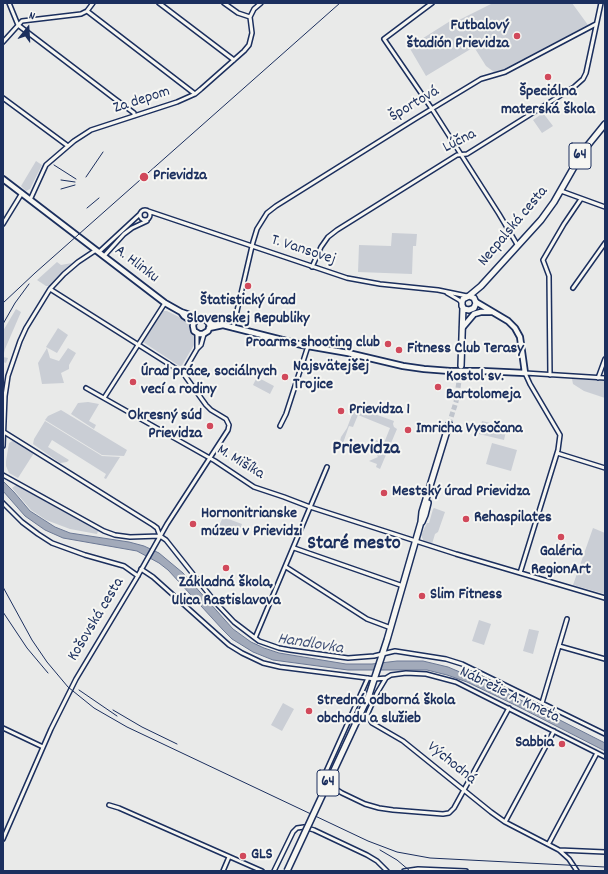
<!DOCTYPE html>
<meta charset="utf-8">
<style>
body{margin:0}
#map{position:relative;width:608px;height:874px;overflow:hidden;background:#e9eae9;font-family:Dekko,sans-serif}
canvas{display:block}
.frame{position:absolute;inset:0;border:4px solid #1b2f5e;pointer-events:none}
.north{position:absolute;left:8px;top:8px;width:40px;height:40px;-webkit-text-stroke:3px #f6f6f2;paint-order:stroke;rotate:18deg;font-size:11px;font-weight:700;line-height:16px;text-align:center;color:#1b2f5e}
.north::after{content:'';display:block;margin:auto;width:14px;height:18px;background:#1b2f5e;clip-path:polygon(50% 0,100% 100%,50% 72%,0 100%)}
</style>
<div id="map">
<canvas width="608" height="874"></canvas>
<div class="frame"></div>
<div class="north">N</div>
</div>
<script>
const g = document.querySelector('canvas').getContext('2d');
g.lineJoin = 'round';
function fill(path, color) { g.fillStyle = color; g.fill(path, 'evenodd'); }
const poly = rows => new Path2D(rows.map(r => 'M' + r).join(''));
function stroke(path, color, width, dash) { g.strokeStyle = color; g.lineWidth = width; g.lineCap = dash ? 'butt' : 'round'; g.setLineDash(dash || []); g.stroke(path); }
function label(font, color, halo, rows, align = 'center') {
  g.font = font + ' Dekko,sans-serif'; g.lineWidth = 4; g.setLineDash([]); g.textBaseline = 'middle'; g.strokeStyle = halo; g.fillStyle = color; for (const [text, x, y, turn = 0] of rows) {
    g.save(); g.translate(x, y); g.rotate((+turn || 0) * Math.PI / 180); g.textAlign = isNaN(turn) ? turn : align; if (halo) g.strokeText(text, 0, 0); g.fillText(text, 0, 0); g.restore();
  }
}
const green = poly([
 [493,3,572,3,588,25,504,69,494,72,486,66,474,47,426,76,409,47,455,18,457,21],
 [543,113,553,126,542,133,533,120],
 [36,161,42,165,30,189,26,191,21,186],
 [392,233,417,234,416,246,413,246,412,274,358,272,359,245,391,246],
 [57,262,61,265,72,263,64,270,50,286,46,286,37,280],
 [16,309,21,312,5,349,3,357,8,358,6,363,3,362,3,331],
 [163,311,167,311,189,322,190,329,195,338,194,345,181,367,143,342],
 [58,328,68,335,57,353,46,347],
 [47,348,50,358,59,361,68,348,76,353,69,365,69,369,61,373,64,383,42,384,38,363],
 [257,377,274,386,270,394,253,385],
 [572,379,605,381,605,398,584,391,573,384],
 [88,402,99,404,89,421,96,425,94,429,71,414,78,403],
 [355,407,394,421,393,424,394,427,397,429,380,469,376,467,377,464,369,461,378,457,373,449,376,440,384,443,390,428,358,415,353,427,349,426,342,446,339,445,341,437,347,428],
 [61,410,127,450,124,456,102,455,45,420,48,416],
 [45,421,102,456,120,457,106,479,104,478,106,474,52,440,48,447,69,460,67,462,60,463,33,444,34,439],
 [482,421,507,427,504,440,479,434],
 [14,440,34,453,18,478,9,473,6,466,6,461,9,443],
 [492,443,517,450,511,471,486,464],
 [16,485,98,531,97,534,70,529,46,520,31,510,12,488],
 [434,508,445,512,438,532,435,534,432,544,424,542,421,535,427,523,429,523,433,509],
 [223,517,242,524,238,534,219,526],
 [593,528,605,533,605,594,573,585],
 [479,620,491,624,484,645,472,641],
 [529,629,539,631,533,654,523,651],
 [283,703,294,709,282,731,271,725]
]);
const water = poly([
 [3,481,14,492,30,511,55,527,70,533,129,542,144,546,159,553,183,573,233,629,251,642,264,648,279,653,346,664,372,664,397,661,423,661,448,667,493,686,605,743,605,751,517,706,467,682,447,675,427,670,348,670,273,660,253,652,232,639,223,630,180,583,168,570,159,563,137,551,63,538,45,530,25,516,3,491,3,481]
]);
const primaryTunnel = poly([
 [449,424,456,402,461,367]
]);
const street = poly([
 [9,3,18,25,115,99,134,113,134,116],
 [159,3,234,60],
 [224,3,238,13,250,17],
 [432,3,384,39,432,109,499,214,518,246],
 [87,11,195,94],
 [3,42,22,21,81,14,87,11,93,3],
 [3,98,68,146],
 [561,191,605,207],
 [30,200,46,165,74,141,91,130,177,102,195,94,201,89,244,51,249,45,252,33,250,17,254,9,261,3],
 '140 215a5 5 0 1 1 10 0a5 5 0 1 1-10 0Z',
 [148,211,347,278,380,284,438,290,467,296],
 [3,224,22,193],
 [99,252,140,214],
 [104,256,124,234,132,228,147,221],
 [312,267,321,247,328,237,337,230,457,155,467,154,483,144,574,87,583,79,586,73,601,3],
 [573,288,605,243],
 [447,293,459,300,462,303],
 [233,328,253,242,257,229,267,213,276,206,415,119,481,79,505,72,596,24],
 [197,349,197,334],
 [183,373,197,349,201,345,204,334],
 [550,375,549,276,543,260,564,224,581,199],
 [598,378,605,359],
 [86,388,215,461,254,487,284,497,310,507,456,554,605,598],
 [104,398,165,303],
 [280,426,286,414,308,346],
 [4,432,153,525,157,528,160,536],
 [3,446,5,396,8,376,20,341,26,328,50,289,64,274,78,262,96,250],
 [557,453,605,468],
 [3,475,104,531,115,535,130,537,160,536,166,540,216,603,234,622,259,641,279,648,290,650,348,658,374,656,395,651,446,659,462,664,605,734],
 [3,503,22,522,38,534,52,543,85,555,124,566,138,576],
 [294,548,403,586],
 [286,567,367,619,391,628],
 [141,569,153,577,229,645,242,653,263,663,280,667,375,679,386,678,391,675,406,673,426,674,456,682,605,757],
 [520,573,558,450,560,435,530,384,525,373,605,378],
 [255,638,327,467],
 [559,646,605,659],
 [368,678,324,776,334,788,342,793,365,804,379,808,393,810,443,814,449,813,454,808,509,708],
 [386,678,377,693,367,715,372,723,403,741,491,812,505,822,559,850,569,859,577,871],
 [542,703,567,619],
 [3,728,43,747],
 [109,805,119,808,262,871],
 [505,822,554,731],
 [3,839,51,729,76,679,136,579,167,524,228,430,229,425,226,419,211,410,206,405,183,373,50,289],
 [549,843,597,753],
 [559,850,605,852],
 [223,871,229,857],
 [274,871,293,832,297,828,304,827,314,830,367,855,377,861,387,871],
 [404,871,418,869,466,871]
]);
const secondary = poly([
 [3,179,165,303,181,312,199,318,204,319,211,323,220,323,223,325,302,345,348,353,403,366,424,369,450,371,482,371,525,373,520,337,515,328,508,321,476,302],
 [181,312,184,316,194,323],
 [199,318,194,321,193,326,194,331,199,334,203,334,208,331,210,326,208,322],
 [463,327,474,314,481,312,491,312],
 [209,328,223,325]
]);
const primary = poly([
 [469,296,474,298,476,303,474,308,469,310,464,309,462,306,462,302,463,299,469,296,481,286,541,220,554,202,578,160,588,145,605,124],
 [461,366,463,307],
 [422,522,425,515,428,503],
 [369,695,387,640,421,522,422,512,449,424]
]);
const rail = poly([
 [54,165,76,179],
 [86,177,103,152],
 [61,180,75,182],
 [61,189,75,185],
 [87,208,99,198],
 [3,303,35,273,340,3],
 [3,324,15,303,29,284],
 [3,587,32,640,47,662,68,687,94,708,127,727,368,841,397,852,430,858,605,867],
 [3,612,27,648,48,673],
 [79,690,117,716],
 [113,710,142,727,177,744],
 [380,850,397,860,410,871]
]);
const primaryBridge = poly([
 [287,871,369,695]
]);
const markers = [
 [517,36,4,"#d1495b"],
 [548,77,4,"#d1495b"],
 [144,177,5,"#d1495b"],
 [248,286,4,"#d1495b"],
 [388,344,4,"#d1495b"],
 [399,350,4,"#d1495b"],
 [285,377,4,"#d1495b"],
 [133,382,4,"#d1495b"],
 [438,387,4,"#d1495b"],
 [341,411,4,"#d1495b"],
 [210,426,4,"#d1495b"],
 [408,430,4,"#d1495b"],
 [384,493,4,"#d1495b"],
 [466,519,4,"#d1495b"],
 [193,524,4,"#d1495b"],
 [561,537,4,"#d1495b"],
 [226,568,4,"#d1495b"],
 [422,596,4,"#d1495b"],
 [309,711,4,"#d1495b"],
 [562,744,4,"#d1495b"],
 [243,856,4,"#d1495b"]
];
const shields = [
 [580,156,22],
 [328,783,22]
];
const shieldNames = [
 ["64",580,156],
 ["64",328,783]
];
const poiNames = [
 ["Futbalový",509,27,"right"],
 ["štadión Prievidza",509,45,"right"],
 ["Špeciálna",548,93,"center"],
 ["materská škola",548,111,"center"],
 ["Prievidza",153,177],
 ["Štatistický úrad",248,302,"center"],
 ["Slovenskej Republiky",248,320,"center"],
 ["Proarms shooting club",380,344,"right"],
 ["Fitness Club Terasy",407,350],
 ["Najsvätejšej",293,368],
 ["Trojice",293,386],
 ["Úrad práce, sociálnych",141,373],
 ["vecí a rodiny",141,391],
 ["Kostol sv.",446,378],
 ["Bartolomeja",446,396],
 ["Prievidza 1",349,411],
 ["Okresný súd",202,417,"right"],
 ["Prievidza",202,435,"right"],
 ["Imricha Vysočana",416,430],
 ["Mestský úrad Prievidza",392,493],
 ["Hornonitrianske",201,515],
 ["múzeu v Prievidzi",201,533],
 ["Rehaspilates",474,519],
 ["Galéria",561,553,"center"],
 ["RegionArt",561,571,"center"],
 ["Základná škola,",226,584,"center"],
 ["Ulica Rastislavova",226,602,"center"],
 ["Slim Fitness",430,596],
 ["Stredná odborná škola",317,702],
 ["obchodu a služieb",317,720],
 ["Sabbia",554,744,"right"],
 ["GLS",251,856]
];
const streetNames = [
 ["Za depom",142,101,-18],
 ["Športová",415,105,-31],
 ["Lúčna",460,142,-27],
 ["Necpalská cesta",514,227,-50],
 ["T. Vansovej",303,251,18],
 ["A. Hlinku",136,265,37],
 ["M. Mišíka",240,463,31],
 ["Košovská cesta",97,620,-59],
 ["Nábrežie A. Kmeťa",509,696,26],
 ["Východná",451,764,39]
];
const waterNames = [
 ["Handlovka",310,645,9]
];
const districtNames = [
 ["Prievidza",366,450],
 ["Staré mesto",354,545]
];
fill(green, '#caced5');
fill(water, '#a2aaba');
stroke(water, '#6c7995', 1);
stroke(primaryTunnel, '#c0c5cd', 5, [5, 2.5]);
stroke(street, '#1b2f5e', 6);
stroke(secondary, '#1b2f5e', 8);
stroke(primary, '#1b2f5e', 8);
stroke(street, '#f6f6f2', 3);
stroke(secondary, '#f6f6f2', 4.5);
stroke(primary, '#f6f6f2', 5);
stroke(rail, '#1b2f5e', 1);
stroke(primaryBridge, '#1b2f5e', 8, []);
stroke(primaryBridge, '#f6f6f2', 5);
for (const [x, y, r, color] of markers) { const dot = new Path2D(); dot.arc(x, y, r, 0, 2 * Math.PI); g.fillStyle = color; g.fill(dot); stroke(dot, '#f6f6f2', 1.5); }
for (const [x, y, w] of shields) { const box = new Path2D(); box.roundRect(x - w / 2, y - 13, w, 26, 3); g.fillStyle = '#f6f6f2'; g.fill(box); stroke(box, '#1b2f5e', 1); }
label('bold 15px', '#1b2f5e', null, shieldNames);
label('bold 16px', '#1b2f5e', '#f6f6f2', poiNames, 'left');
label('16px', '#1b2f5e', '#f6f6f2', streetNames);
label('italic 17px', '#44547a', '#f6f6f2', waterNames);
label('bold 20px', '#1b2f5e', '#f6f6f2', districtNames);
</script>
